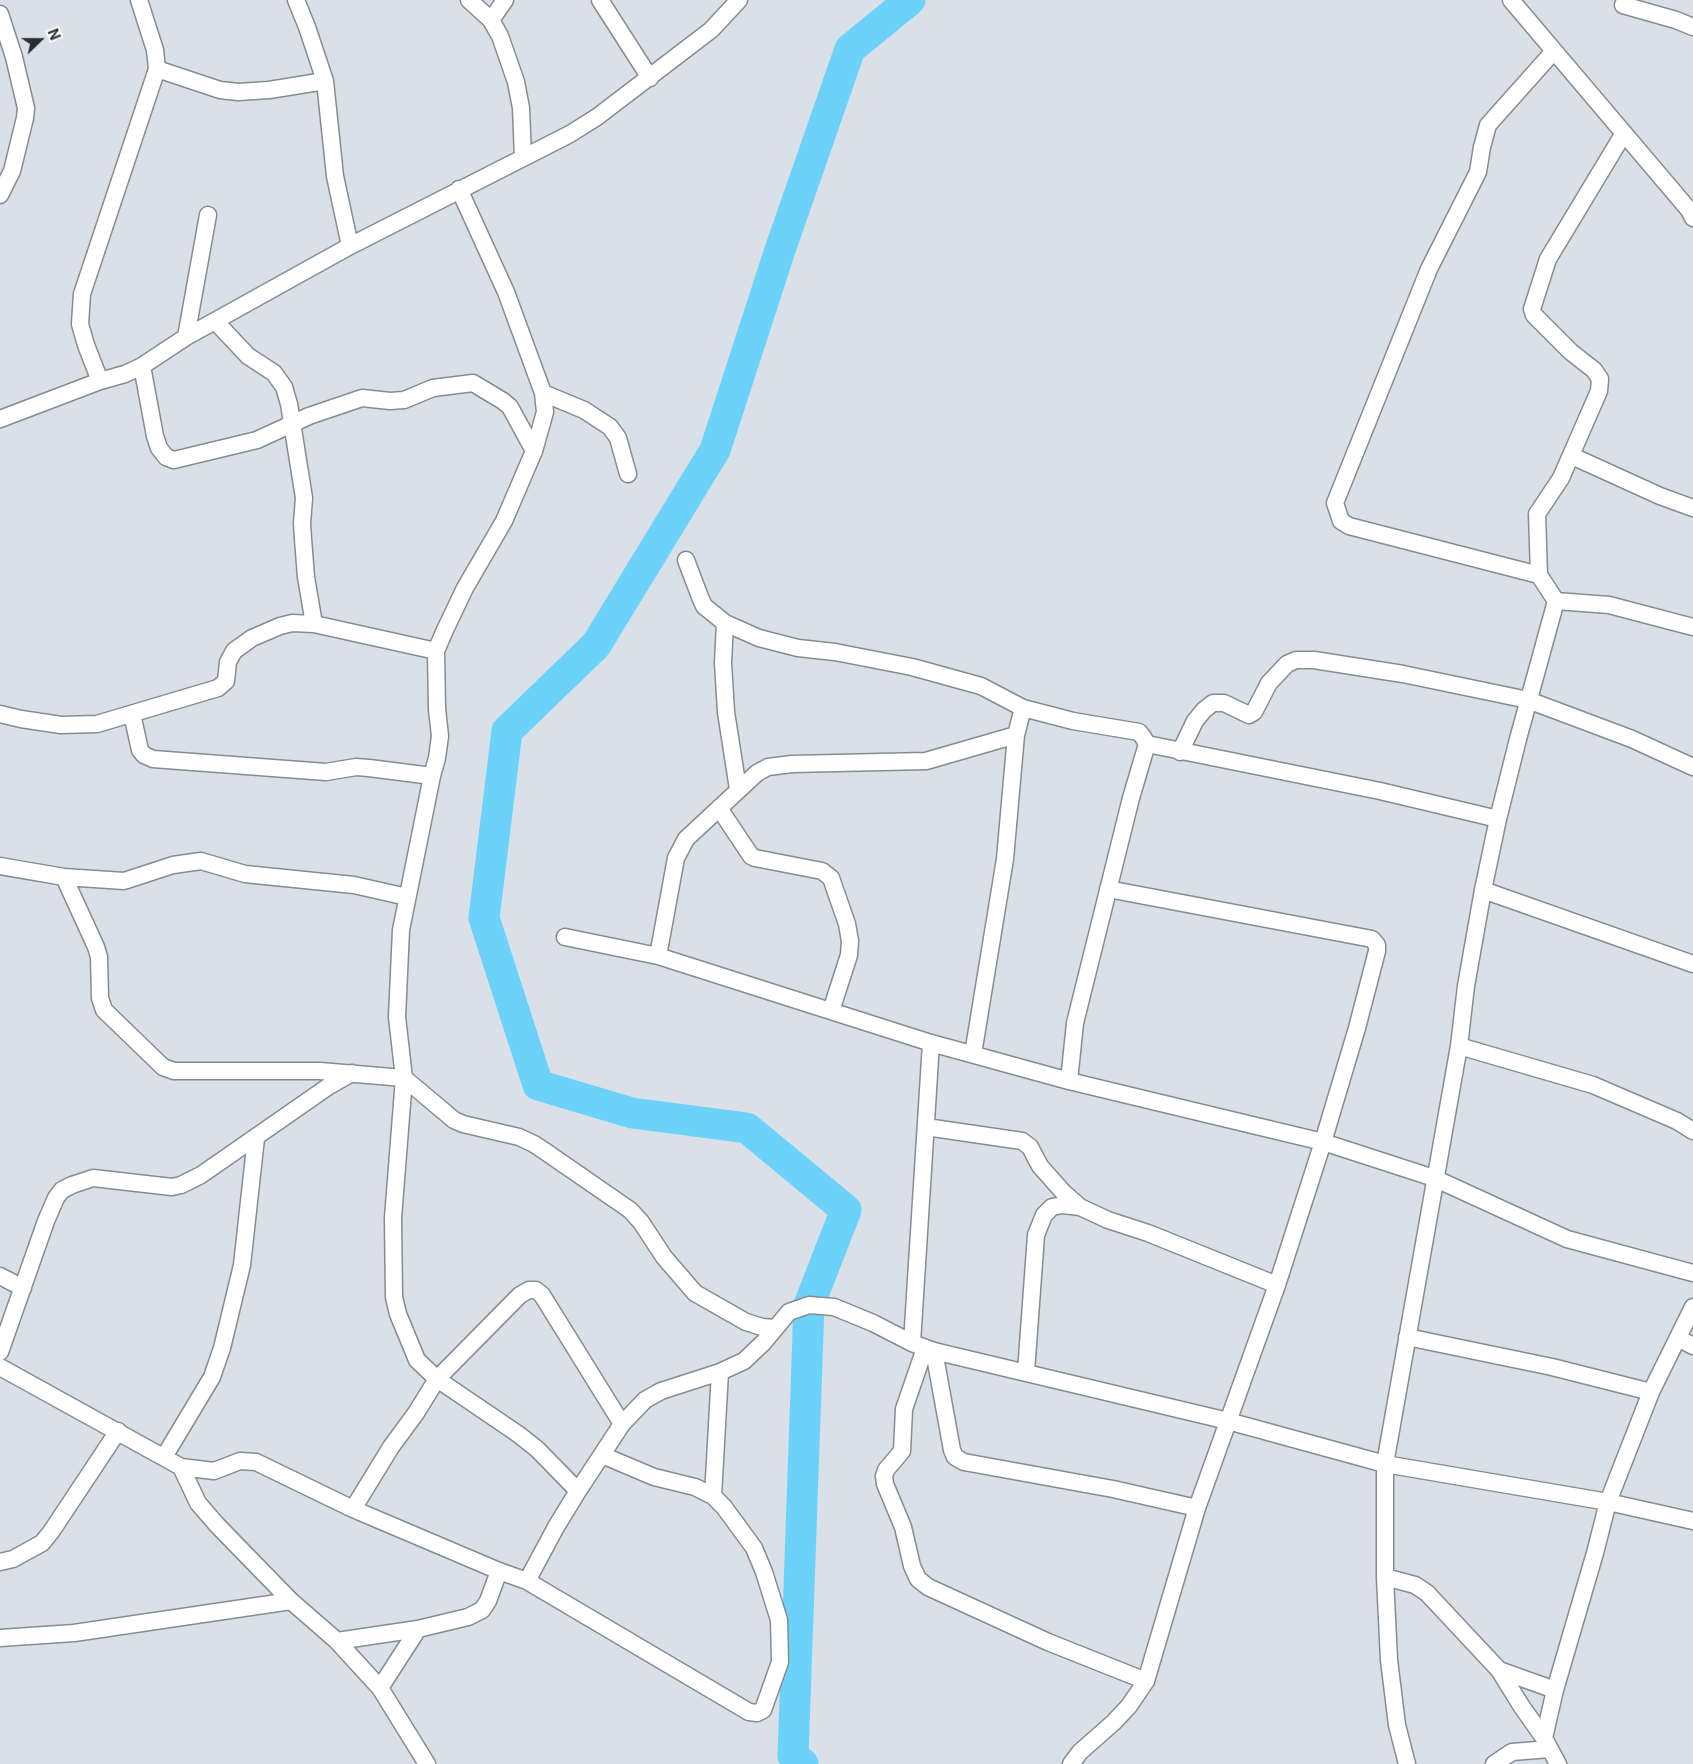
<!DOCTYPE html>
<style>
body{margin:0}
#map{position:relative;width:1693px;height:1764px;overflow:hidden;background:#d9e0e8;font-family:Inter,sans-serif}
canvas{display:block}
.north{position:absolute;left:15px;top:15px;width:50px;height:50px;-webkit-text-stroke:4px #fff;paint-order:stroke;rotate:68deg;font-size:14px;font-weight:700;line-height:20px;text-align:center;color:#2a2d30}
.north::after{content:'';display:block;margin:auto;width:18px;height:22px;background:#2a2d30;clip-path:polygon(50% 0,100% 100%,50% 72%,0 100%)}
</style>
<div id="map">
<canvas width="1693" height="1764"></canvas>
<div class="north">N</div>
</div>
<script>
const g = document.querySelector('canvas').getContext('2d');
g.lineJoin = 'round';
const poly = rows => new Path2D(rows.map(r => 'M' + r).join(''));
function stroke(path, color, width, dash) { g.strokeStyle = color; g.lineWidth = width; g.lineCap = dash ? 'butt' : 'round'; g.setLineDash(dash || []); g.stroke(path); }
const river = poly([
 [803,1764,793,1756,809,1305,846,1210,747,1128,632,1113,538,1085,484,918,507,731,596,645,715,450,780,250,850,49,910,0]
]);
const street = poly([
 [296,0,307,27,325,81,335,176,350,246],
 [469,0,491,20,500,36,516,82,521,108,523,157],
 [600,0,650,78],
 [1511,0,1689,210,1693,218],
 [1623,5,1676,20,1693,27],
 [0,14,14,57,26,108,25,118,12,171,0,195],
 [491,20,505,0],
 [157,69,220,90,238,92,269,90,325,81],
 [459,189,506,292,543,393,545,412,534,451,504,521,465,588,445,630,436,651,437,709,440,736,437,758,432,776,401,930,397,1017,404,1078,393,1218,394,1297,398,1314,417,1360,437,1379,518,1434,537,1449,578,1491],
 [215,321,248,356,274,373,284,387,289,404,304,498,302,523,303,539,306,577,314,624],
 [186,337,208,215],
 [142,366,155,436,159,448,166,457,174,460,257,440,309,416,362,398,390,401,404,400,433,388,473,383,503,401,510,407,534,451],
 [100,381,86,345,80,324,82,294,157,69,155,50,139,0],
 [543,393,584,410,610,427,618,438,628,474],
 [0,419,100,381,125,374,142,366,186,337,350,246,570,134,597,117,711,30,739,0],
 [1572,456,1660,496,1693,508],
 [686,560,700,597,704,606,725,623,759,638,798,648,835,652,912,667,981,686,1023,708,1073,721,1139,732,1143,737,1147,744,1131,798,1075,1023,1069,1081],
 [1539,575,1349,526,1341,521,1335,503,1429,269,1478,172,1482,147,1488,125,1554,51],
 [1556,601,1609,605,1693,627],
 [725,623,723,663,726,712,738,789],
 [0,714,21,719,61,725,97,724,218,688,226,681,228,662,234,651,252,638,280,626,292,623,314,624,436,651],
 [132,714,140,750,144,755,153,759,326,772,356,767,369,768,432,776],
 [1147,744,1380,791,1498,819],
 [1180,752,1195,721,1204,710,1213,703,1224,703,1249,715,1254,712,1269,683,1287,664,1296,660,1314,660,1403,674,1528,700,1632,739,1693,767],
 [719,808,751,856,755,858,822,871,831,878,847,924,850,941,849,955,831,1011],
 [0,866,64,877,124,881,173,865,201,861,245,874,354,885,407,897],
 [64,877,96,947,99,957,100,998,104,1010,163,1067,174,1071,320,1071,404,1078,454,1120,463,1124,519,1137,534,1144,546,1152,630,1210,641,1222,664,1257,695,1293,746,1322,762,1327,775,1328],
 [1483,890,1693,964],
 [565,937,658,956,931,1043,1069,1081,1323,1142,1434,1178,1567,1239,1693,1273],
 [658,956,676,858,686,839,757,773,768,767,792,764,926,761,1016,735],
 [1459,1046,1593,1085,1677,1121,1693,1131],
 [973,1054,1005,859,1016,735,1023,708],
 [926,1127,1022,1141,1030,1147,1040,1166,1063,1192,1080,1207,1108,1220,1148,1233,1277,1285],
 [0,1276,23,1288],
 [1407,1337,1552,1367,1651,1392],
 [1678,1338,1693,1346],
 [912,1343,931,1043],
 [925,1348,904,1409,902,1451,886,1470,884,1476,885,1484,903,1527,912,1566,918,1579,928,1587,1048,1642,1146,1681],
 [934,1351,952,1450,955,1457,964,1462,1113,1489,1197,1508],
 [0,1352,46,1221,56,1198,62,1190,72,1185,93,1178,172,1187,181,1185,201,1175,329,1086,352,1073],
 [0,1367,181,1467,198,1503,217,1525,291,1601,337,1641,380,1688,427,1764],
 [1026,1372,1036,1235,1044,1215,1052,1207,1063,1205,1080,1207],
 [164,1457,212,1377,222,1348,242,1265,256,1138],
 [181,1467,214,1471,240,1461,256,1462,353,1509,499,1571,527,1581,749,1712,757,1713,763,1710,780,1662,779,1620,764,1572,754,1548,724,1507,713,1496,695,1487,654,1477,602,1455],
 [713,1496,720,1372],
 [353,1509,391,1447,416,1413,437,1379,520,1295,529,1290,536,1290,542,1295,622,1424],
 [0,1562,13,1559,42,1543,51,1532,118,1431],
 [1385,1577,1415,1585,1427,1593,1499,1670,1522,1707,1544,1738,1558,1764],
 [527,1581,556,1527,578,1491,622,1424,645,1400,661,1391,720,1372,744,1361,764,1342,789,1312,809,1305,834,1307,873,1323,912,1343,934,1351,1228,1421,1385,1464,1608,1502,1693,1521],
 [0,1638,74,1633,291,1601],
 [337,1641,418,1629,468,1617,482,1610,488,1601,499,1571],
 [1499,1670,1555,1690],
 [380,1688,418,1629],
 [1544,1738,1555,1690,1595,1553,1608,1502,1651,1392,1693,1307],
 [1071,1764,1080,1752,1114,1722,1129,1706,1146,1681,1197,1508,1277,1285,1323,1142,1357,1028,1377,951,1377,945,1372,939,1108,889],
 [1407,1764,1397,1725,1389,1660,1385,1577,1385,1464,1459,1046,1466,986,1483,890,1498,819,1518,739,1556,601,1539,575,1537,514,1561,478,1599,391,1600,379,1594,370,1571,352,1534,315,1532,309,1548,259,1624,133],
 [1494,1764,1512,1752,1550,1749]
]);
stroke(river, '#6dd2fa', 31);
stroke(street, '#858c93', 19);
stroke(street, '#fff', 16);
</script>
